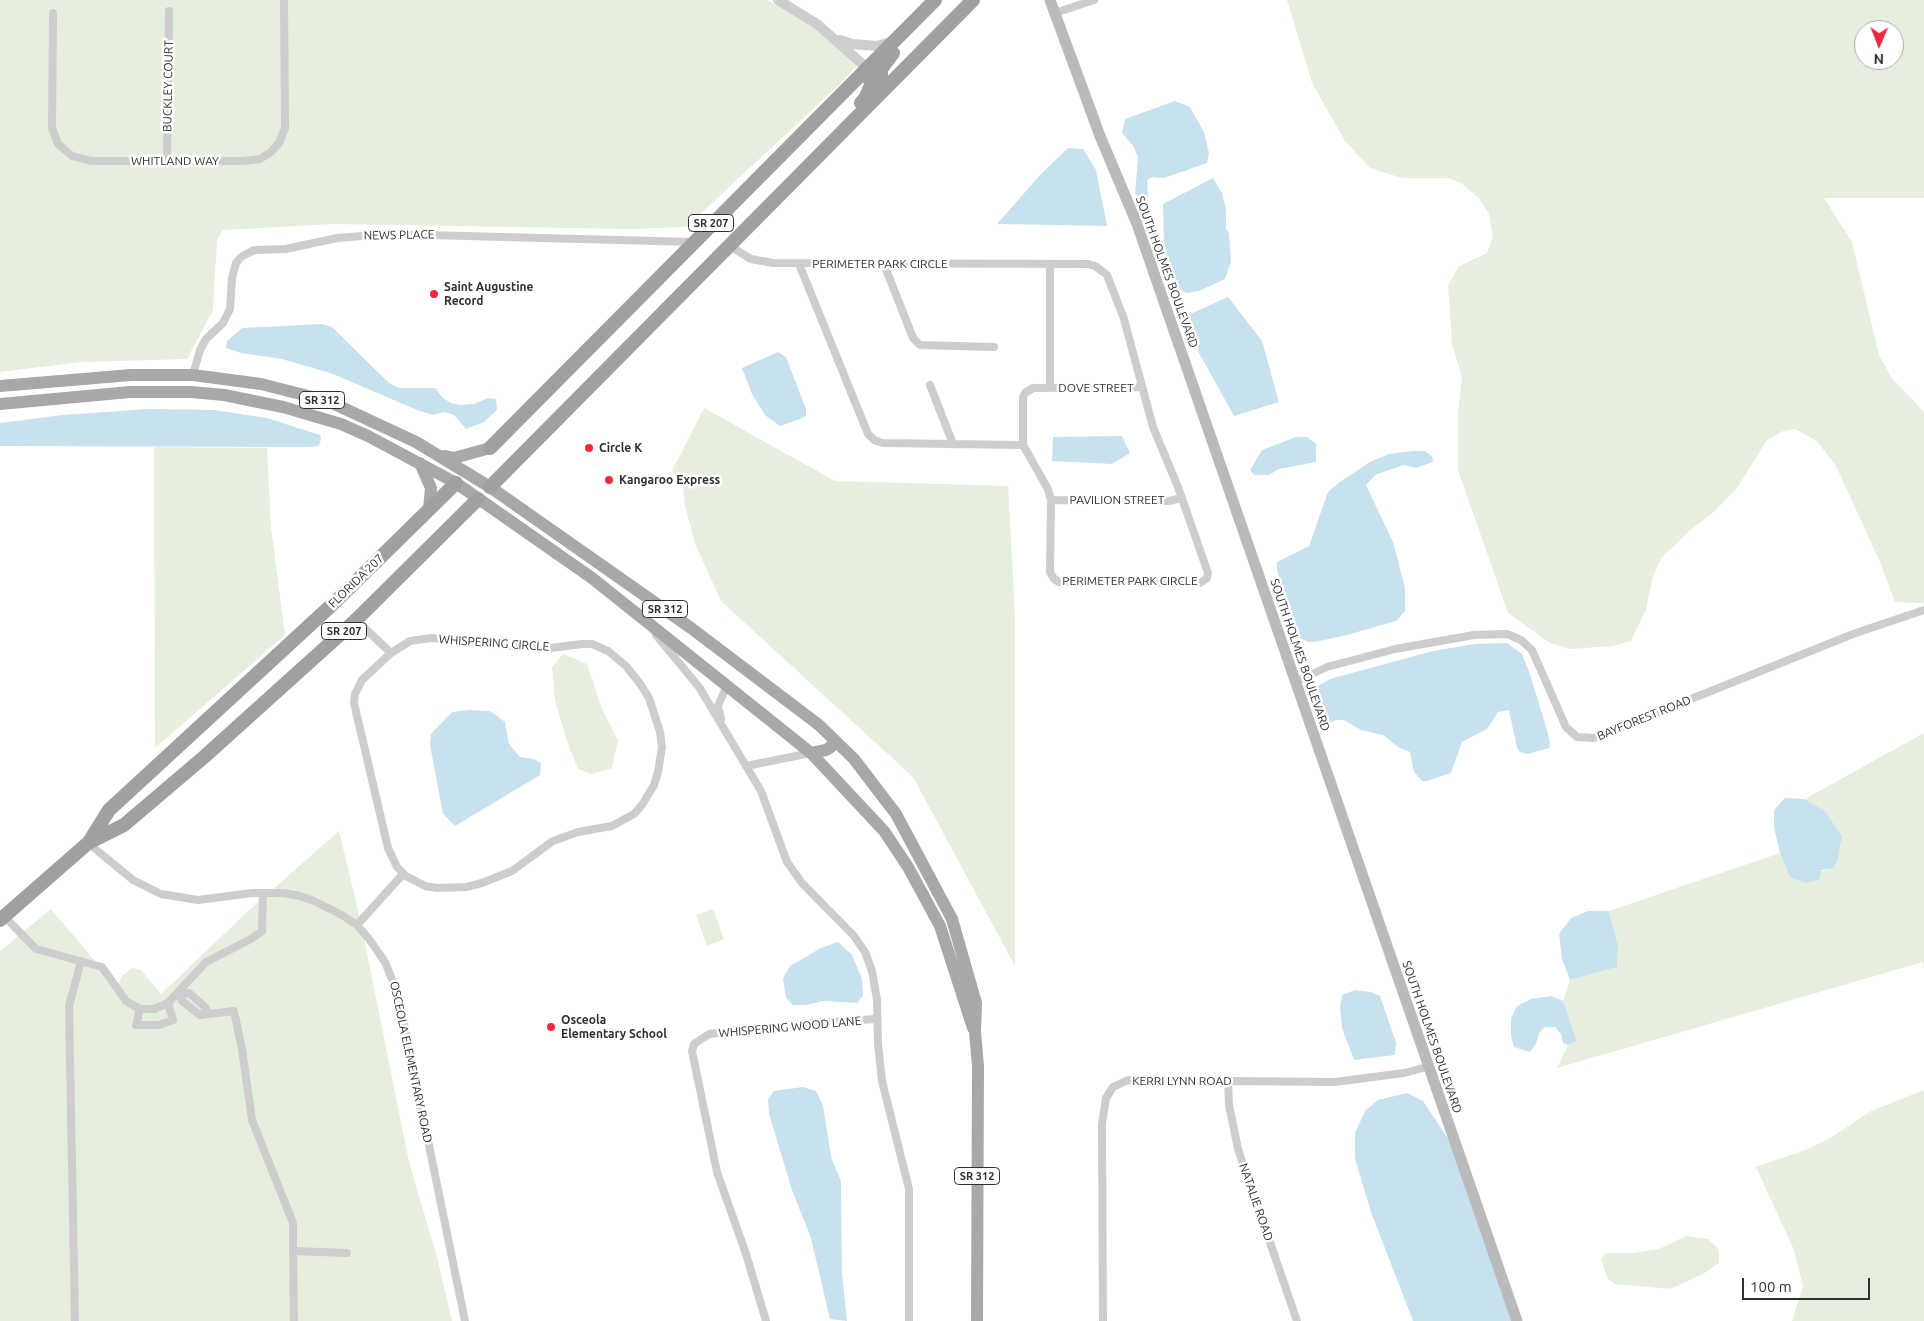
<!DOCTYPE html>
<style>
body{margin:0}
#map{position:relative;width:1924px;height:1321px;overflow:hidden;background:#fff;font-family:Ubuntu,sans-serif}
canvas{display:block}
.north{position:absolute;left:1854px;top:20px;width:50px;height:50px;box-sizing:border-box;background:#fff;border:1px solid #acacac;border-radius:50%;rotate:181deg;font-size:14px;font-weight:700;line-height:20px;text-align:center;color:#303030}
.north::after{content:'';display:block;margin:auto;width:18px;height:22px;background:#f1283f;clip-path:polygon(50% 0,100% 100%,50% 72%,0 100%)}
.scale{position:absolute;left:1742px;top:1278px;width:128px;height:22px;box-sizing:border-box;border:2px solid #303030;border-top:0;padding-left:6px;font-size:15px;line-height:18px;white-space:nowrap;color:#303030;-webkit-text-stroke:4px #fff;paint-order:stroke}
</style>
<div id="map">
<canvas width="1924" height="1321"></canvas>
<div class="north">N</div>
<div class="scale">100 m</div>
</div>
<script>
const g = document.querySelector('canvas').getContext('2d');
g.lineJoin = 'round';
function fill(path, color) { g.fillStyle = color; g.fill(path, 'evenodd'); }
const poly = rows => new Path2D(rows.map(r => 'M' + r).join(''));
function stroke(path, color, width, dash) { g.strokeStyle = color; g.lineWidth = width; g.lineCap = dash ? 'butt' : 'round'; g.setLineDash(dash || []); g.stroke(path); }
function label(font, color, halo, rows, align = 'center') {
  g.font = font + ' Ubuntu,sans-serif'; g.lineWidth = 5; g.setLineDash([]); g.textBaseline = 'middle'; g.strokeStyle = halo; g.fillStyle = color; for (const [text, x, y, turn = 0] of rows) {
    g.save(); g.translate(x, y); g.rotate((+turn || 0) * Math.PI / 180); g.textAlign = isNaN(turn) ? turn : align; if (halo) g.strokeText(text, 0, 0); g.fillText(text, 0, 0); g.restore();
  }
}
const green = poly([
 [0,0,767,0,796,15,814,28,858,65,840,84,686,227,631,229,335,224,223,230,217,240,213,310,187,359,81,362,0,372],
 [1287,0,1924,0,1924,198,1824,198,1852,242,1879,355,1891,377,1924,412,1924,603,1895,602,1880,562,1836,466,1817,441,1795,429,1783,431,1767,440,1737,488,1715,511,1688,532,1661,558,1653,576,1646,609,1631,641,1613,646,1570,649,1550,643,1508,613,1458,470,1458,413,1462,377,1452,344,1448,286,1459,266,1487,253,1493,237,1489,214,1479,198,1461,183,1448,178,1402,178,1370,168,1345,141,1312,83],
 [1864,30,1894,30,1894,60,1864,60],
 [704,408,835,481,1008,486,1015,615,1015,966,913,777,721,601,696,546,685,506,683,485,672,471],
 [154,447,267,448,271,528,285,635,155,748],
 [563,654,587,664,602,709,618,740,612,768,592,774,578,769,567,741,555,701,552,667],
 [1924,733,1924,973,1923,962,1557,1068,1568,1045,1577,1041,1563,1001,1570,980,1617,967,1618,946,1609,911,1780,853,1790,877,1833,869,1838,859,1842,836,1825,811,1805,799],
 [339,831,361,923,409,1162,437,1257,452,1321,0,1321,0,951,51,909,117,987,122,976,132,968,141,970,161,994,246,913],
 [713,909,724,939,707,946,696,915],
 [1924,1090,1924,1321,1792,1321,1803,1286,1794,1250,1756,1167,1808,1149,1832,1137,1871,1111],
 [1686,1236,1708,1239,1719,1250,1719,1263,1703,1274,1670,1289,1615,1284,1607,1278,1601,1258,1606,1253,1635,1253,1659,1249]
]);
const water = poly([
 [1175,101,1190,107,1204,132,1209,153,1207,163,1164,178,1151,177,1147,181,1148,197,1144,201,1135,194,1138,157,1133,146,1122,133,1125,119],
 [1068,148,1083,149,1096,170,1107,226,997,224,1041,174],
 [1213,178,1222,193,1226,210,1226,229,1229,233,1231,262,1225,279,1199,291,1186,293,1178,288,1164,248,1163,204],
 [1228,297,1262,341,1279,402,1234,416,1199,353,1195,333,1188,315],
 [323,324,332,327,389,383,399,388,435,388,443,398,451,403,460,405,474,404,488,398,496,399,497,410,484,422,466,429,454,415,444,412,433,415,417,410,333,374,282,359,241,353,226,348,227,341,242,328],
 [778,352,786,357,806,409,806,416,800,419,780,426,765,415,752,394,742,368],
 [149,409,214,410,267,418,320,435,321,439,319,446,310,447,0,446,0,423,63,415],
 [1122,436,1130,453,1112,464,1052,461,1053,437],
 [1296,437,1307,437,1316,444,1316,462,1279,469,1269,475,1254,475,1250,470,1262,450],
 [1412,451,1425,451,1432,456,1433,462,1416,468,1404,465,1386,471,1375,475,1366,485,1393,542,1405,588,1405,611,1396,621,1347,635,1315,642,1308,642,1298,637,1289,614,1277,570,1277,562,1309,546,1328,492,1340,482,1370,462,1389,454],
 [1507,643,1522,654,1530,674,1547,730,1550,743,1549,748,1528,754,1520,752,1517,748,1509,710,1498,712,1487,729,1462,742,1451,773,1427,781,1422,781,1414,772,1410,752,1398,747,1383,735,1361,730,1344,720,1336,720,1327,724,1321,723,1314,695,1318,686,1330,679,1433,651,1475,644],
 [469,710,490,711,505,722,509,744,520,757,534,759,541,763,540,775,455,826,443,814,430,745,431,734,452,712],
 [1785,798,1805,799,1825,811,1842,836,1838,859,1833,869,1821,870,1819,880,1805,883,1790,877,1780,853,1774,828,1774,810],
 [1588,911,1609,911,1618,946,1617,967,1570,980,1562,959,1559,934,1571,918],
 [838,942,852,955,862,979,863,996,857,1003,823,1001,806,1005,793,1005,786,998,783,978,790,966,821,948],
 [1355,990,1371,992,1380,996,1396,1043,1395,1055,1354,1060,1342,1028,1340,1008,1342,995],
 [1552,996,1563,1001,1577,1041,1568,1045,1563,1043,1561,1034,1555,1027,1545,1027,1539,1033,1536,1044,1530,1052,1514,1047,1511,1036,1511,1018,1517,1006,1531,999],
 [803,1087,816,1091,823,1105,831,1157,841,1181,842,1274,847,1321,830,1319,811,1238,792,1190,769,1114,768,1099,774,1091],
 [1407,1093,1423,1101,1449,1140,1512,1321,1413,1321,1371,1212,1355,1159,1355,1133,1365,1111,1378,1100]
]);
const minor = poly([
 [53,13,52,128,58,144,72,156,91,161,244,161,260,159,271,152,279,143,285,128,284,0],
 [1055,13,1094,0],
 [167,161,169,11],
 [728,245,751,259,773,263,1088,264,1095,266,1107,275,1124,319,1153,427,1178,487,1208,573,1207,578,1200,583,1059,582,1054,579,1050,572,1051,500,1048,489,1023,445,1023,397,1025,393,1033,388,1142,387],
 [799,264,868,434,874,440,883,443,1023,445],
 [884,264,913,338,920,345,994,347],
 [193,375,200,350,206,339,223,323,230,309,232,278,236,263,241,257,254,250,286,249,337,238,389,234,693,242],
 [930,385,953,444],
 [1050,388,1050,264],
 [1051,500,1169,501,1182,498],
 [356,620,391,653],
 [656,635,699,687,761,791,787,862,802,883,854,936,865,952,872,971,877,1000,878,1044,882,1081,909,1189,909,1321],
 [431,638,543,649,582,644,592,644,608,651,626,666,641,685,649,698,660,732,662,747,658,772,654,785,642,805,634,814,612,826,578,832,553,841,512,871,482,883,466,887,437,888,425,886,406,876,397,867,388,848,354,703,355,694,362,680,391,653,410,641,431,638],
 [1295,682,1327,667,1395,649,1474,635,1507,634,1521,640,1532,650,1566,727,1577,737,1594,738,1853,634,1924,610],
 [721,719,718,706,724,692,731,687],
 [746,766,811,753],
 [88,843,133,880,161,894,198,900,252,893,284,893,300,896,314,901,342,915,357,925,369,939,385,962,398,994,465,1321],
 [4,916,36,949,102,967,126,1001,140,1009,154,1009,168,1003,206,962,251,939,262,931,263,893],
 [357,925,403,874],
 [179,992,182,1001,200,1015,234,1011,242,1049,252,1120,293,1223,293,1251],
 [182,994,189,993,205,1007,208,1013],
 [140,1009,136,1025,159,1025,173,1020,168,1003],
 [1228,1080,1229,1105,1238,1149,1297,1321],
 [75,1321,69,1006,81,961],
 [294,1321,293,1251,347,1253],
 [766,1321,746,1254,717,1172,692,1051,694,1044,709,1034,811,1023,877,1019],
 [1103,1321,1102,1124,1106,1098,1113,1087,1128,1080,1335,1082,1404,1073,1427,1067]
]);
const tertiary = poly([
 [778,0,817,24,867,68],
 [840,40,852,44,877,46,894,41]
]);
const secondary = poly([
 [1050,0,1100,136,1137,224,1517,1321]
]);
const primary = poly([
 [0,386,131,375,193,375,261,384,328,401,416,442,490,487,691,628,819,725,854,759,896,814,952,919,976,1003,975,1032,978,1066,977,1321],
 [0,404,130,392,191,392,224,395,283,407,341,424,368,436,456,483,592,578,811,753,884,831,908,867,940,926,973,1028],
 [444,456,454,458,490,448],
 [420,463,431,488,429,509],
 [811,753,826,750,831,747,834,740]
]);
const trunk = poly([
 [886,86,881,78,881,69,893,53],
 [861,103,866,97,871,85,867,68],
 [490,448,935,0],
 [490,487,973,0],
 [89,842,109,810,336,601,456,483],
 [0,920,88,843,124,825,204,757,356,620,478,499]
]);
const markers = [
 [434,294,5,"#f1283f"],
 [589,448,5,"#f1283f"],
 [609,480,5,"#f1283f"],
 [551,1027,5,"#f1283f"]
];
const shields = [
 [711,223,45],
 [322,400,45],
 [665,609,45],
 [344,631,45],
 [977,1176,45]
];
const shieldNames = [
 ["SR 207",711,223],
 ["SR 312",322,400],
 ["SR 312",665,609],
 ["SR 207",344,631],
 ["SR 312",977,1176]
];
const streetNames = [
 ["BUCKLEY COURT",168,86,-89],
 ["WHITLAND WAY",175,161],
 ["NEWS PLACE",399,235,-1],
 ["PERIMETER PARK CIRCLE",880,264],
 ["SOUTH HOLMES BOULEVARD",1167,272,70],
 ["DOVE STREET",1096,388],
 ["PAVILION STREET",1117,500],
 ["FLORIDA 207",356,581,-44],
 ["PERIMETER PARK CIRCLE",1130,581],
 ["WHISPERING CIRCLE",494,643,4],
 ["SOUTH HOLMES BOULEVARD",1300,655,71],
 ["BAYFOREST ROAD",1644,718,-22],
 ["WHISPERING WOOD LANE",790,1027,-5],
 ["SOUTH HOLMES BOULEVARD",1432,1037,71],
 ["OSCEOLA ELEMENTARY ROAD",411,1062,78],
 ["KERRI LYNN ROAD",1182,1081],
 ["NATALIE ROAD",1256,1202,71]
];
const poiNames = [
 ["Saint Augustine",444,287],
 ["Record",444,301],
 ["Circle K",599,448],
 ["Kangaroo Express",619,480],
 ["Osceola",561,1020],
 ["Elementary School",561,1034]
];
fill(green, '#e6eedd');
fill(water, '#c8e1ee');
stroke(minor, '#cdcdcd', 8);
stroke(tertiary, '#cdcdcd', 10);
stroke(secondary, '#bababa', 11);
stroke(primary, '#a8a8a8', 12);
stroke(trunk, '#a0a0a0', 14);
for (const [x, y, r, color] of markers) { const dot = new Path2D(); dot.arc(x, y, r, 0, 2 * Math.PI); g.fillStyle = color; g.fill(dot); stroke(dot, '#fff', 2); }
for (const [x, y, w] of shields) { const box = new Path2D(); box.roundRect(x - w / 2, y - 8.5, w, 17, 4); g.fillStyle = '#fff'; g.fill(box); stroke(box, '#303030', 1); }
label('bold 11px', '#303030', null, shieldNames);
label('12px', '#303030', '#fff', streetNames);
label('bold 12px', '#303030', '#fff', poiNames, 'left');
</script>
